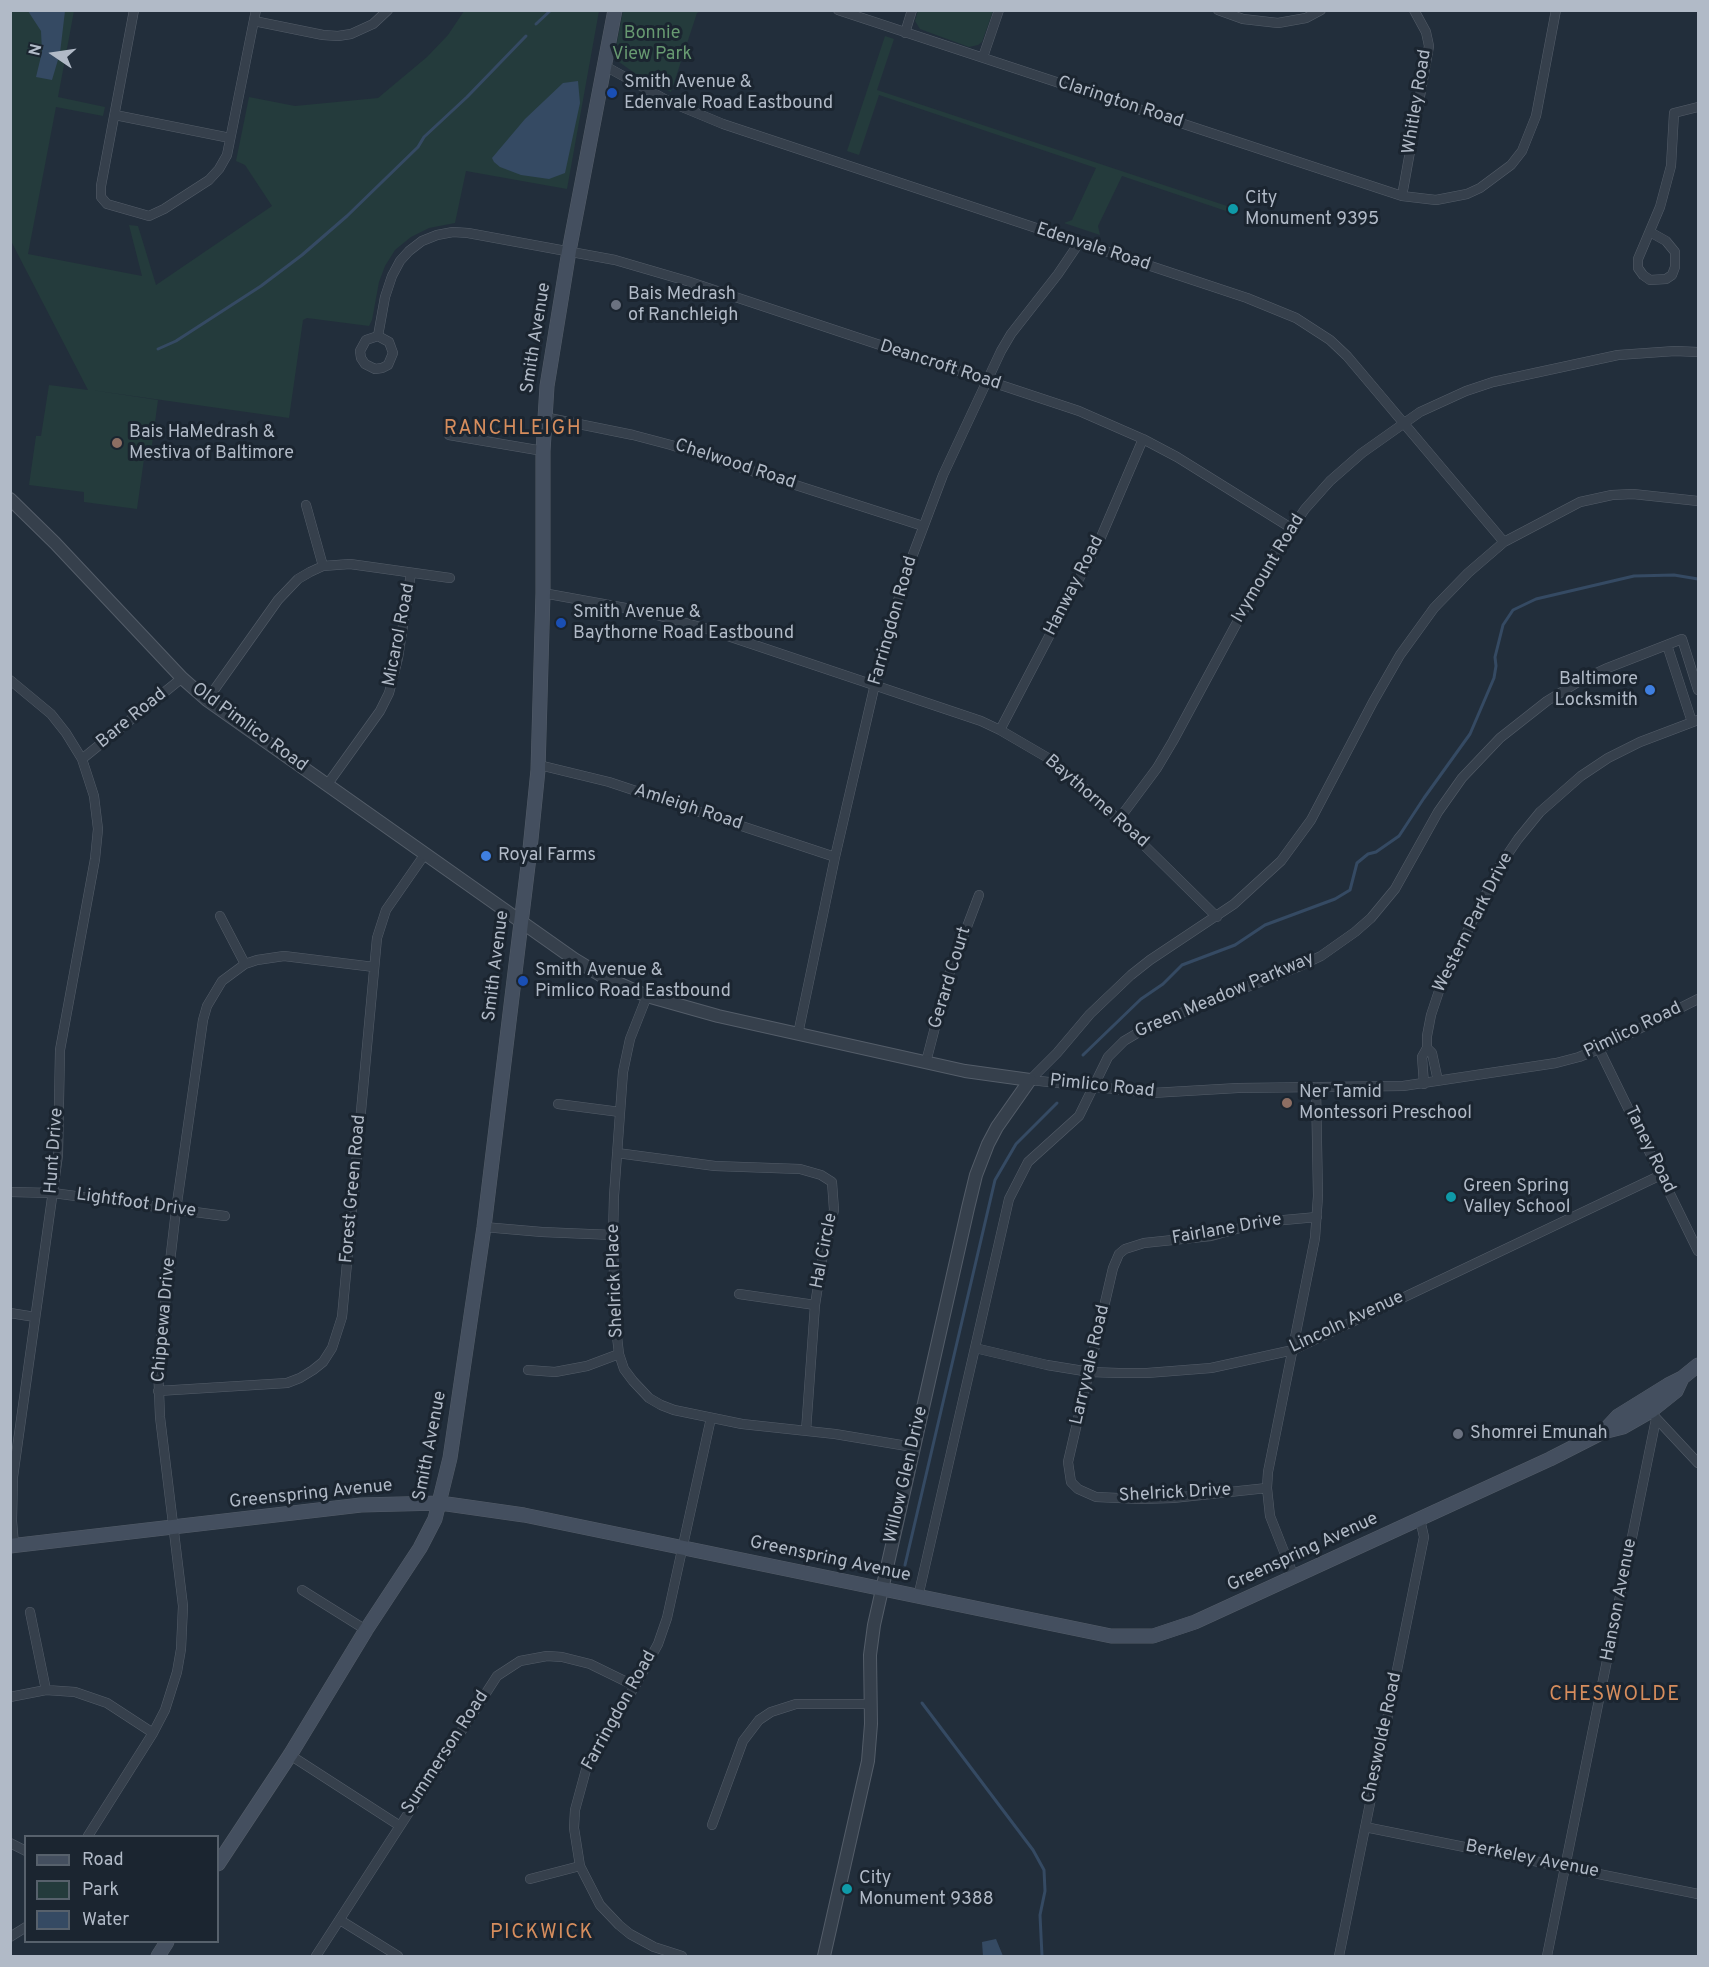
<!DOCTYPE html>
<style>
body{margin:0}
#map{position:relative;width:1709px;height:1967px;overflow:hidden;background:#222e3b;font-family:Overpass,sans-serif}
canvas{display:block}
.frame{position:absolute;inset:0;border:12px solid #b1bac7;pointer-events:none}
.legend{position:absolute;left:24px;top:1835px;width:195px;height:108px;box-sizing:border-box;background:#1b2530;border:2px solid #57616c;margin:0;padding:8px 10px;list-style:none;font-size:18px;color:#b1bac7}
.legend li{display:flex;align-items:center;gap:12px;height:30px}
.legend b{width:30px;border:2px solid #57616c}
.north{position:absolute;left:24px;top:24px;width:60px;height:60px;-webkit-text-stroke:4px #1b2530;paint-order:stroke;rotate:283deg;font-size:16px;font-weight:700;line-height:24px;text-align:center;color:#b1bac7}
.north::after{content:'';display:block;margin:auto;width:21px;height:27px;background:#b1bac7;clip-path:polygon(50% 0,100% 100%,50% 72%,0 100%)}
</style>
<div id="map">
<canvas width="1709" height="1967"></canvas>
<div class="frame"></div>
<ul class="legend">
<li><b style="height:8px;background:#444f5f"></b>Road</li>
<li><b style="height:16px;background:#243b3c"></b>Park</li>
<li><b style="height:16px;background:#354a63"></b>Water</li>
</ul>
<div class="north">N</div>
</div>
<script>
const g = document.querySelector('canvas').getContext('2d');
g.lineJoin = 'round';
function fill(path, color) { g.fillStyle = color; g.fill(path, 'evenodd'); }
const poly = rows => new Path2D(rows.map(r => 'M' + r).join(''));
function stroke(path, color, width, dash) { g.strokeStyle = color; g.lineWidth = width; g.lineCap = dash ? 'butt' : 'round'; g.setLineDash(dash || []); g.stroke(path); }
function label(font, color, halo, rows, align = 'center') {
  g.font = font + ' Overpass,sans-serif'; g.lineWidth = 6; g.setLineDash([]); g.textBaseline = 'middle'; g.strokeStyle = halo; g.fillStyle = color; for (const [text, x, y, turn = 0] of rows) {
    g.save(); g.translate(x, y); g.rotate((+turn || 0) * Math.PI / 180); g.textAlign = isNaN(turn) ? turn : align; if (halo) g.strokeText(text, 0, 0); g.fillText(text, 0, 0); g.restore();
  }
}
const green = poly([
 [10,11,74,11,58,97,105,107,103,116,56,107,28,254,142,276,129,225,138,226,156,285,272,206,245,165,236,161,249,97,295,106,378,98,427,57,448,35,464,11,599,11,567,189,466,171,455,223,429,228,411,237,395,250,385,266,379,282,372,320,369,326,307,318,303,320,289,418,91,390,158,400,151,452,145,452,137,509,84,502,84,492,29,485,36,436,41,436,49,385,88,390,11,241],
 [623,11,701,11,697,13,671,92,636,74,619,62,615,53],
 [918,11,918,10,993,11,982,42,978,45,969,47,920,29,915,21],
 [885,36,894,39,877,90,1233,208,1232,213,1122,176,1098,226,1100,235,1064,223,1072,220,1096,168,879,95,859,155,847,151]
]);
const water = poly([
 [28,11,65,11,60,53,52,80,36,77,42,52,41,31],
 [578,81,580,103,565,173,549,179,521,175,500,167,494,162,492,158,525,119,563,83],
 [996,1939,1003,1956,983,1956,982,1942]
]);
const stream = poly([
 [536,24,551,10],
 [158,349,176,341,261,286,302,255,347,216,418,147,424,137,467,97,526,36],
 [1083,1055,1141,999,1163,984,1182,965,1235,945,1265,925,1335,899,1350,890,1357,863,1368,854,1376,852,1399,836,1424,798,1470,734,1494,678,1496,666,1495,657,1503,625,1513,610,1536,599,1634,576,1674,575,1698,579],
 [905,1565,995,1180,1016,1144,1057,1103],
 [922,1703,1033,1850,1044,1870,1045,1891,1040,1915,1042,1956]
]);
const minor = poly([
 [134,10,101,186,101,197,107,204,149,216,164,209,209,180,219,169,227,155,256,10],
 [838,10,1402,196,1436,200,1467,194,1480,188,1511,165,1522,151,1536,116,1556,10],
 [1218,10,1243,19,1278,23,1306,18,1321,10],
 [254,21,323,35,338,36,351,34,373,24,388,10],
 [905,33,912,10],
 [983,57,999,10],
 [605,66,670,102,723,124,1247,298,1296,318,1330,340,1347,356,1504,542],
 [115,115,230,138],
 [1402,196,1429,46,1426,32,1414,10],
 [1650,232,1666,241,1675,252,1675,267,1672,275,1666,279,1650,280,1643,275,1638,268,1638,259,1660,207,1671,166,1674,113,1698,107],
 [378,336,366,340,360,351,361,358,365,364,375,369,382,368,388,365,393,353,389,342,378,336,385,297,392,276,400,261,409,251,422,241,437,235,453,232,468,233,615,260,687,281,1079,411,1143,439,1177,457,1291,528],
 [544,417,633,435,671,445,923,526],
 [449,435,543,451],
 [306,505,323,566],
 [543,593,642,611,704,628,981,721,1000,730,1048,758,1095,797,1217,917],
 [1667,645,1692,722],
 [10,680,51,714,66,733,82,759,94,796,98,829,95,859,60,1050,58,1155,13,1477,12,1521,14,1545],
 [207,700,278,600,298,579,310,572,323,566,350,564,450,578],
 [1000,730,1101,537,1143,439],
 [82,759,182,678],
 [539,765,609,782,835,857],
 [327,785,380,711,389,693,398,658,411,573],
 [1119,819,1157,768,1173,741,1274,554,1305,509,1330,481,1362,453,1420,412,1466,391,1493,382,1618,355,1675,351,1698,352],
 [220,916,245,964],
 [647,996,630,1039,623,1072,614,1196,613,1235,615,1319,619,1354,624,1369,633,1381,649,1398,661,1405,674,1410,742,1424,835,1434,913,1447],
 [798,1034,835,857,875,684,888,633,909,565,943,475,1001,351,1011,334,1058,274,1079,243],
 [1427,1048,1432,1053,1438,1081],
 [1599,1049,1698,1251],
 [926,1062,948,977,979,895],
 [1030,1080,1057,1053,1090,1014,1131,975,1150,960,1234,904,1281,861,1311,820,1373,702,1400,655,1434,608,1468,573,1504,542,1580,502,1612,495,1633,494,1698,501],
 [1030,1080,1152,1093,1238,1088,1403,1086,1556,1063,1579,1057,1599,1049,1698,999],
 [1424,1084,1422,1057,1427,1048,1427,1036,1431,1015,1442,982,1501,864,1518,839,1540,812,1581,776,1608,758,1640,742,1698,720],
 [558,1104,620,1112],
 [617,1153,715,1166,800,1169,821,1175,832,1182,834,1210,823,1254,815,1305,806,1431],
 [10,1192,53,1193,225,1216],
 [484,1227,542,1232,613,1235],
 [739,1294,815,1305],
 [10,1313,35,1317],
 [975,1348,1047,1365,1090,1372,1119,1373,1147,1373,1211,1368,1293,1350,1661,1175],
 [528,1370,555,1372,587,1366,619,1354],
 [158,1391,287,1383,300,1378,313,1370,323,1362,332,1348,342,1317,377,938,386,910,425,854],
 [1655,1417,1698,1463],
 [1267,1488,1173,1498,1141,1499,1096,1497,1078,1489,1071,1482,1068,1462,1113,1268,1119,1254,1125,1249,1144,1243,1211,1236,1262,1222,1317,1217],
 [1294,1577,1270,1516,1267,1488,1268,1472,1315,1238,1318,1196,1316,1087],
 [302,1590,366,1630],
 [918,1597,1009,1199,1028,1162,1079,1116,1108,1057,1124,1041,1151,1025,1300,966,1321,956,1355,932,1371,918,1395,889,1438,812,1462,778,1500,738,1547,701,1583,679,1605,669,1682,639,1698,690],
 [30,1612,46,1690],
 [10,1697,46,1690,75,1692,107,1703,153,1733],
 [290,1755,400,1826],
 [712,1825,743,1741,759,1720,771,1712,796,1704,871,1704],
 [1365,1827,1698,1894],
 [88,1836,153,1733,165,1710,177,1672,181,1649,183,1606,160,1417,158,1365,176,1210,203,1020,207,1006,222,981,245,964,257,960,284,956,374,967],
 [10,1843,26,1851],
 [530,1879,580,1866],
 [340,1920,398,1956],
 [10,1937,26,1927],
 [316,1956,497,1676,520,1661,547,1656,562,1657,590,1664,635,1686],
 [682,1956,654,1947,630,1934,619,1925,600,1905,580,1866,574,1828,575,1810,587,1766,635,1686,658,1644,667,1618,711,1418],
 [1339,1956,1424,1537,1420,1519],
 [1547,1956,1656,1419]
]);
const tertiary = poly([
 [10,499,55,543,182,678,207,700,574,959,602,976,647,996,718,1016,965,1071,1030,1080,997,1127,988,1144,976,1175,968,1208,874,1625,870,1655,871,1724,868,1761,824,1956]
]);
const secondary = poly([
 [1604,1431,1618,1416,1668,1385,1682,1378,1698,1365],
 [10,1546,361,1505,440,1503,524,1515,1111,1636,1153,1636,1195,1622,1550,1459,1603,1432,1623,1427,1651,1411,1676,1391,1682,1378],
 [218,1864,290,1755,366,1630,420,1548,435,1519,450,1458,484,1227,530,849,538,770,543,593,543,451,547,386,569,251,615,10],
 [158,1956,167,1942]
]);
const markers = [
 [612,93,6,"#1a4fb4"],
 [1233,209,6,"#0f9aa8"],
 [616,305,6,"#6b7280"],
 [117,443,6,"#8d6e63"],
 [561,623,6,"#1a4fb4"],
 [1650,690,6,"#3f7fe0"],
 [486,856,6,"#3f7fe0"],
 [523,981,6,"#1a4fb4"],
 [1287,1103,6,"#8d6e63"],
 [1451,1197,6,"#0f9aa8"],
 [1458,1434,6,"#6b7280"],
 [847,1889,6,"#0f9aa8"]
];
const parkNames = [
 ["Bonnie",652,34],
 ["View Park",652,55]
];
const poiNames = [
 ["Smith Avenue &",624,83],
 ["Edenvale Road Eastbound",624,104],
 ["City",1245,199],
 ["Monument 9395",1245,220],
 ["Bais Medrash",628,295],
 ["of Ranchleigh",628,316],
 ["Bais HaMedrash &",129,433],
 ["Mestiva of Baltimore",129,454],
 ["Smith Avenue &",573,613],
 ["Baythorne Road Eastbound",573,634],
 ["Baltimore",1638,680,"right"],
 ["Locksmith",1638,701,"right"],
 ["Royal Farms",498,856],
 ["Smith Avenue &",535,971],
 ["Pimlico Road Eastbound",535,992],
 ["Ner Tamid",1299,1093],
 ["Montessori Preschool",1299,1114],
 ["Green Spring",1463,1187],
 ["Valley School",1463,1208],
 ["Shomrei Emunah",1470,1434],
 ["City",859,1879],
 ["Monument 9388",859,1900]
];
const streetNames = [
 ["Whitley Road",1418,102,-81],
 ["Clarington Road",1120,103,18],
 ["Edenvale Road",1093,248,18],
 ["Smith Avenue",537,338,-81],
 ["Deancroft Road",940,366,18],
 ["Chelwood Road",735,465,18],
 ["Ivymount Road",1269,569,-59],
 ["Hanway Road",1075,586,-63],
 ["Farringdon Road",894,621,-74],
 ["Micarol Road",400,635,-79],
 ["Bare Road",132,719,-39],
 ["Old Pimlico Road",249,728,36],
 ["Baythorne Road",1096,802,41],
 ["Amleigh Road",688,808,18],
 ["Western Park Drive",1474,923,-63],
 ["Smith Avenue",497,966,-83],
 ["Gerard Court",951,978,-73],
 ["Green Meadow Parkway",1225,996,-23],
 ["Pimlico Road",1633,1031,-26],
 ["Pimlico Road",1102,1087,6],
 ["Taney Road",1649,1150,64],
 ["Hunt Drive",55,1151,-86],
 ["Forest Green Road",354,1189,-85],
 ["Lightfoot Drive",136,1204,8],
 ["Fairlane Drive",1227,1230,-10],
 ["Hal Circle",825,1251,-79],
 ["Shelrick Place",616,1281,-92],
 ["Chippewa Drive",165,1320,-85],
 ["Lincoln Avenue",1347,1323,-25],
 ["Larryvale Road",1091,1365,-77],
 ["Smith Avenue",431,1446,-79],
 ["Willow Glen Drive",907,1475,-77],
 ["Shelrick Drive",1175,1494,-3],
 ["Greenspring Avenue",311,1495,-6],
 ["Greenspring Avenue",1303,1553,-25],
 ["Greenspring Avenue",830,1560,12],
 ["Hanson Avenue",1620,1600,-79],
 ["Farringdon Road",620,1711,-61],
 ["Cheswolde Road",1383,1738,-78],
 ["Summerson Road",446,1753,-57],
 ["Berkeley Avenue",1532,1860,11]
];
const neighbourhoodNames = [
 ["RANCHLEIGH",513,430],
 ["CHESWOLDE",1615,1696],
 ["PICKWICK",542,1934]
];
fill(green, '#243b3c');
fill(water, '#354a63');
stroke(stream, '#354a63', 3);
stroke(minor, '#545d69', 10);
stroke(tertiary, '#545d69', 14);
stroke(secondary, '#545d69', 15);
stroke(minor, '#36404c', 9);
stroke(tertiary, '#36404c', 12);
stroke(secondary, '#444f5f', 14);
for (const [x, y, r, color] of markers) { const dot = new Path2D(); dot.arc(x, y, r, 0, 2 * Math.PI); g.fillStyle = color; g.fill(dot); stroke(dot, '#1b2530', 2); }
label('18px', '#679971', '#1b2530', parkNames);
label('18px', '#b1bac7', '#1b2530', poiNames, 'left');
label('18px', '#b1bac7', '#1b2530', streetNames);
g.letterSpacing = '1.5px';
label('20px', '#d68d5d', '#1b2530', neighbourhoodNames);
g.letterSpacing = '0px';
</script>
